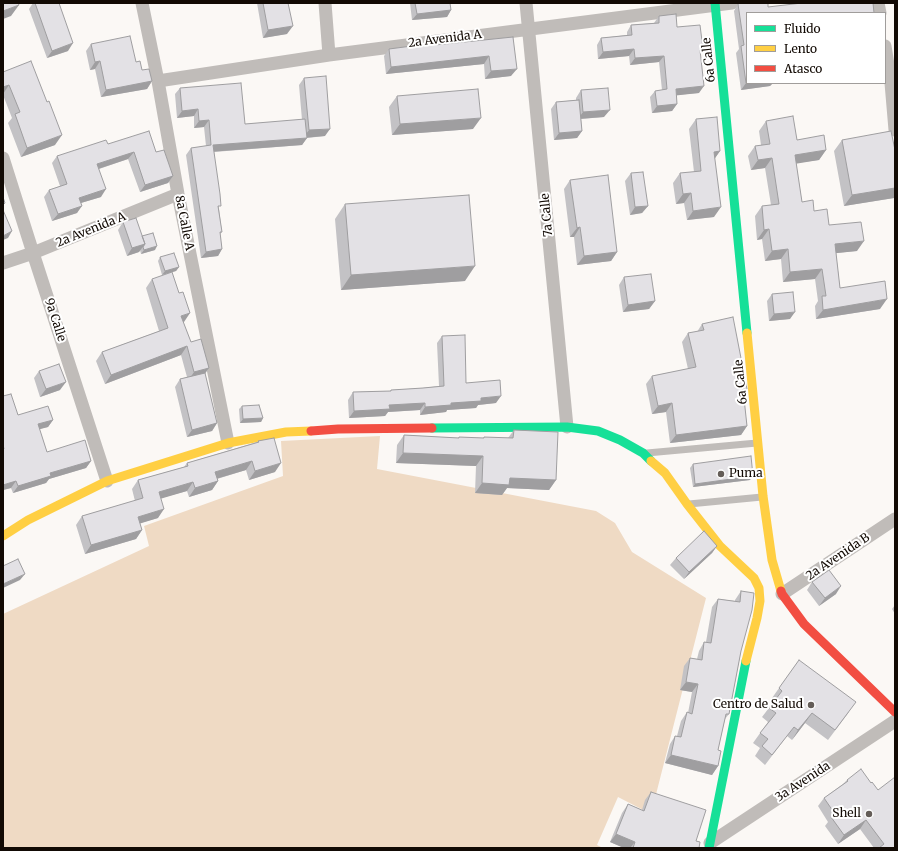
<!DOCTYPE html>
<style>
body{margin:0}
#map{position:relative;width:898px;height:851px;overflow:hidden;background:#fbf8f5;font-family:Merriweather,serif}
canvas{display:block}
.frame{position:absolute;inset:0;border:4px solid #120a04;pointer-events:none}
.legend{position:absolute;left:746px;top:12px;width:140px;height:72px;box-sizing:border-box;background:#fff;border:1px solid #a09d9b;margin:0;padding:5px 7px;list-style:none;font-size:12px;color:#120a04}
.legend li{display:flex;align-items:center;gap:8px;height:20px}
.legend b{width:20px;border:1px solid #a09d9b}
</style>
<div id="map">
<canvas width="898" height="851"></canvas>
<div class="frame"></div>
<ul class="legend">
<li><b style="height:5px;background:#16e098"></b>Fluido</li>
<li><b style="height:5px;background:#ffcf43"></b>Lento</li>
<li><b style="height:5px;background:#f24e42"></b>Atasco</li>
</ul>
</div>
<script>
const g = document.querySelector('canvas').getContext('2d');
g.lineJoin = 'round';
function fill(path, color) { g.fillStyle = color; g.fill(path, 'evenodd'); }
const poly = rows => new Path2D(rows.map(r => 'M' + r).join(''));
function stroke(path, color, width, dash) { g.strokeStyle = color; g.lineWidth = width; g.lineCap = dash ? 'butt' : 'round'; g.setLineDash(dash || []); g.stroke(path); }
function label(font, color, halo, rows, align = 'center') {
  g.font = font + ' Merriweather,serif'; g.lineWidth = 4; g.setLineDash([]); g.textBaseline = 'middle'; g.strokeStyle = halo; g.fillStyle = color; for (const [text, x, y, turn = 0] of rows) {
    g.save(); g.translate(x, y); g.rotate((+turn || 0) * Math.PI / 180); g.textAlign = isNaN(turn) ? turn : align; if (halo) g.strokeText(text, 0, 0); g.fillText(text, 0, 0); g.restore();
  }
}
const forest = poly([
 [380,436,377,469,596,511,615,523,632,552,706,598,651,814,618,797,597,845,603,848,3,848,3,614,149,546,144,526,283,476,281,441]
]);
const lane = poly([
 [647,453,757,443],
 [689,504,762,497]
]);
const street = poly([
 [142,3,158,81,178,194,228,443],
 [325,3,329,55],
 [526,3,567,427],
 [878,3,880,13],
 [885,46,891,83,895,130],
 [158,81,329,55,732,3],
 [3,158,33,253,107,481],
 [3,263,33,253,178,194],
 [782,594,895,519],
 [710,843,895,721]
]);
const fast = poly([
 [715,3,747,333],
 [432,428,567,427,598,431,620,440,643,453,651,461],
 [709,848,746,661]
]);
const slow = poly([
 [747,333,763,496,772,560,781,591],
 [651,461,665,473,687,504,720,546,754,578,759,588,760,601,757,618,746,661],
 [3,536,28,520,107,481,228,443,286,432,311,431]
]);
const jam = poly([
 [311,431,338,429,432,428],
 [781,591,782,594,804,624,895,712]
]);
const wall = poly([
 [33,3,59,3,68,51,47,58,29,9],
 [257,3,288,3,287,34,263,38],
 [410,3,450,3,451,10,447,17,412,20],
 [738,4,768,7,747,13,747,83,779,83,772,84,770,86,741,90,736,53,739,49,734,11],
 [659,16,677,27,703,49,700,53,699,93,676,95,677,104,672,111,652,113,650,97,655,91,662,90,659,62,630,65,629,56,598,59,597,45,601,38,627,35,627,32,631,25,654,23],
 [513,37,511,76,485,79,484,64,386,74,384,56,389,49],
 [91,44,136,62,142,70,152,81,147,89,101,97,95,69,90,70,86,51],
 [3,72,55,145,21,157,8,123,12,118,3,95],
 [304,78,325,136,307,138,302,145,214,152,219,209,222,232,220,234,222,249,218,256,201,258,186,155,191,148,206,146,204,127,194,128,194,116,177,118,175,94,180,88,245,124,302,120,299,85],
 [581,90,604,117,581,119,582,131,577,138,554,140,551,109,556,102,576,100,576,98],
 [397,96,473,129,392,135,389,107],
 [696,119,720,151,715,158,714,217,687,220,684,203,676,204,673,183,680,173,694,172,689,129],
 [766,121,797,140,826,150,819,160,796,163,802,202,814,211,829,225,857,251,836,253,840,288,880,309,816,319,815,306,818,301,815,279,783,282,781,259,765,261,762,239,757,240,755,216,762,206,771,205,765,168,751,170,748,156,755,146,761,145,759,131],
 [842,140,895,150,895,196,894,198,844,206,834,151],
 [108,144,156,152,173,176,168,183,140,192,128,159,99,169,101,197,81,203,77,213,52,221,44,197,49,190,60,186,52,163,57,156],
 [631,173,648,206,642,213,630,215,625,181],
 [570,180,617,252,611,261,577,265,574,237,570,237,564,189],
 [345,204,465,281,341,290,335,219],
 [123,222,142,236,155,250,141,254,140,250,139,252,127,256,118,230],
 [160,257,179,267,176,271,162,275,158,261],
 [624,277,655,301,649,309,623,312,619,285],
 [152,279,184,322,183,322,191,342,209,368,205,374,217,423,212,431,187,437,175,387,180,379,187,377,181,355,105,384,96,361,102,352,159,331,146,288],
 [772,294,790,319,769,321,767,301],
 [702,324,747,389,743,393,747,426,741,435,670,443,666,412,652,414,646,384,652,376,688,369,682,342,688,333,697,332],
 [442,336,466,383,496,403,478,405,476,408,447,410,446,412,420,415,420,410,388,412,385,416,349,418,348,400,353,392,390,391,391,390,423,388,439,386,437,343],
 [39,371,60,390,40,397,34,378],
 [3,396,18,415,53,420,48,427,39,429,47,452,91,461,86,468,49,479,46,483,13,493,11,488,3,490],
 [242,406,263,418,261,422,240,423,239,409],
 [514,430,556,480,549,490,507,488,502,495,475,493,476,466,396,463,397,445,404,435,458,438,459,437,483,438,484,437,508,438],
 [258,441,275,472,249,480,246,470,217,479,218,481,212,490,189,497,187,491,161,498,158,518,140,523,142,530,136,539,85,554,76,525,82,516,135,501,132,489,138,480,184,467,187,463,257,442],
 [693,464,750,480,693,487,690,468],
 [717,546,712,553,684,579,670,565,676,558],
 [812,582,836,594,819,606,807,590],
 [741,591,741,651,729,714,725,719,718,750,718,766,712,775,665,763,670,744,675,736,677,736,681,721,687,712,688,713,692,692,680,690,684,666,690,658,697,659,699,651,704,642,706,642,712,607,718,599,735,601,735,600],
 [895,605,895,614,892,609],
 [799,660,849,712,828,740,805,723,792,740,787,736,765,765,755,756,760,748,753,743,768,722,762,717,775,700,772,698],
 [847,780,895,848,874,848,860,829,838,844,825,826,828,822,818,806,824,798,843,784],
 [651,792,696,841,699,848,624,848,610,842,622,813,628,804,642,810,645,800]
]);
const shadedWall = poly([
 [19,5,11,16,3,19,3,11],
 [451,10,447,17,412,20,417,14],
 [293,26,287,34,263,38,268,30],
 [73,43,68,51,47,58,52,51],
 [634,49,629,56,598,59,603,52],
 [489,56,484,64,386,74,391,67],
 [664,56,659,62,630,65,635,58],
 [100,61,95,69,90,70,95,62],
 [517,69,511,76,485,79,491,71],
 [152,81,147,89,101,97,106,90],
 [746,83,779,83,772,84,770,86,741,90],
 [9,85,3,94,3,87],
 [704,86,699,93,671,96,676,89],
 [677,104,672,111,652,113,657,106],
 [198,109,194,116,177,118,182,111],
 [610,110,604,117,578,119,583,112],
 [481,118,473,129,392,135,400,124],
 [209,120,204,127,194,128,199,121],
 [330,129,325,136,303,138,309,130],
 [582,131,577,138,554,140,559,133],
 [62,135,55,145,21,157,27,148],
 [307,138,302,145,209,152,213,145],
 [826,150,819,160,788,165,795,155],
 [720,151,713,161,714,152],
 [134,152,128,159,92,171,97,164],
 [772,158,765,168,751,170,758,160],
 [173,176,168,183,140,192,145,185],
 [895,188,895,196,894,198,844,206,852,195],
 [106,189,101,197,74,205,79,198],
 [691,193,684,203,676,204,683,194],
 [82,206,77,213,52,221,58,214],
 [648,206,642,213,630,215,635,207],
 [721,207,714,217,687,220,693,211],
 [580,227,574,237,570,237,577,228],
 [769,229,762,239,757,240,764,230],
 [12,231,8,238,3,240,3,236],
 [864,241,857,251,828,254,835,244],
 [145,244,139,252,127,256,132,248],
 [157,246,155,250,141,254,144,250],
 [222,249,218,256,201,258,206,252],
 [788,249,781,259,765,261,772,251],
 [617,252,611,261,577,265,584,256],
 [475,266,465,281,341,290,351,275],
 [179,267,176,271,162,275,165,271],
 [822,269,815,279,783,282,790,272],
 [887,299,880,309,816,319,823,310],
 [655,301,649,309,623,312,628,305],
 [795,312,790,319,769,321,774,314],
 [190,313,184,322,175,325,181,316],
 [187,346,181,355,105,384,111,375],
 [209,368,202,377,188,381,194,372],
 [66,382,60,390,40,397,46,389],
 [743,389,747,389,741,397],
 [501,396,496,403,478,405,476,408,447,410,446,412,420,415,425,407,481,398],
 [425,403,420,410,388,412,385,416,349,418,354,411,389,405],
 [672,403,666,412,652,414,658,406],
 [263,418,261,422,240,423,243,419],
 [53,420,48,427,33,431,38,424],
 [217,423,212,431,187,437,192,430],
 [747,426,741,435,670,443,676,435],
 [403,453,483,456,476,466,396,463],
 [91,461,86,468,49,479,46,483,13,493,18,486,50,473],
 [252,461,246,470,209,481,215,472],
 [281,463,275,472,249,480,255,471],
 [753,476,750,480,693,487,695,484],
 [510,478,556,480,549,490,507,488,502,495,475,493,482,483],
 [16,481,11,488,3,490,3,485],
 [218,481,212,490,189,497,195,488],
 [193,482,187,491,153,501,159,492],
 [164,509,158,518,132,526,138,517],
 [142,530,136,539,85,554,91,545],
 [717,546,712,553,684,579,689,572],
 [25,574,20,580,3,588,3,584],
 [841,586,836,594,819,606,825,598],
 [686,682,698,684,692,692,680,690],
 [812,713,805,723,792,740,798,730],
 [671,755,718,766,712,775,665,763],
 [866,820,860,829,838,844,844,835],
 [616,834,635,842,630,848,624,848,610,842]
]);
const building = poly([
 [3,3,18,3,19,5,3,11,3,3],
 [35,3,59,3,73,43,52,51,35,3],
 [263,3,288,3,293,26,268,30,263,3],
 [415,3,450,3,451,10,417,14,415,3],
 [740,3,768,3,768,7,802,3,873,3,874,13,747,13,747,83,746,83,741,46,744,45,738,4,740,3],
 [676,14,677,27,700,25,703,49,700,50,704,86,676,89,677,104,657,106,655,91,667,89,664,56,635,58,634,49,603,52,601,38,632,35,631,25,659,23,659,16,676,14],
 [130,36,136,62,140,61,142,70,149,69,152,81,106,90,100,61,95,62,91,44,130,36],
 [513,37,517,69,491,71,489,56,391,67,389,49,435,43,435,45,513,37],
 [31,61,47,102,49,101,62,135,27,148,15,114,20,112,9,85,3,87,3,72,31,61],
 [326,76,330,129,309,130,304,78,326,76],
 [241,83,245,124,305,119,307,138,213,145,220,194,221,206,218,206,222,232,220,232,222,249,206,252,191,148,211,145,209,120,199,121,198,109,182,111,180,88,241,83],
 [608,88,610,110,583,112,581,90,608,88],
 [478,89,481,118,400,124,397,96,478,89],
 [579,100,582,131,559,133,556,102,579,100],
 [793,116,797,140,824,135,826,150,795,155,802,202,813,200,814,211,827,209,829,225,861,222,864,241,835,244,840,288,885,281,887,299,823,310,822,296,826,296,822,269,790,272,788,249,772,251,769,229,764,230,762,206,779,204,772,158,758,160,755,146,770,144,766,121,793,116],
 [717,117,720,151,714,152,721,207,693,211,691,193,683,194,680,173,701,171,696,119,717,117],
 [149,131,156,152,164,150,173,176,145,185,134,152,97,164,106,189,79,198,82,206,58,214,49,190,67,184,57,156,106,140,108,144,149,131],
 [891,131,895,150,895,188,852,195,842,140,891,131],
 [643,172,648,206,635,207,631,173,643,172],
 [608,175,617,252,584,256,580,227,577,228,570,180,608,175],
 [469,195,475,266,351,275,345,204,469,195],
 [3,197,5,203,3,205,3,197],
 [3,210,12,231,3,236,3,210],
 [136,218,145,244,132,248,123,222,136,218],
 [153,233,157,246,144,250,143,247,145,244,142,236,153,233],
 [174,253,179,267,165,271,160,257,174,253],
 [172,272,179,293,183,292,190,313,181,316,191,342,201,339,209,368,194,372,187,346,111,375,102,352,168,328,152,279,172,272],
 [651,274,655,301,628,305,624,277,651,274],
 [793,292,795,312,774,314,772,294,793,292],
 [733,317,747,389,743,389,747,426,676,435,672,403,658,406,652,376,696,367,688,333,704,330,702,324,733,317],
 [465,335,466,383,500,380,501,396,481,398,481,401,451,403,451,405,425,407,425,403,389,405,390,409,354,411,353,392,391,391,391,390,423,388,444,386,442,336,465,335],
 [59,364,66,382,46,389,39,371,59,364],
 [205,373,217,423,192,430,180,379,205,373],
 [11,394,18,415,48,406,53,420,38,424,47,452,85,440,91,461,50,473,51,476,18,486,16,481,3,485,3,449,4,449,3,445,3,396,11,394],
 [259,405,263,418,243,419,242,406,259,405],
 [514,430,558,432,556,480,510,478,509,485,482,483,483,456,403,453,404,435,459,438,459,437,484,438,484,437,513,438,514,430],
 [274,438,281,463,255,471,252,461,215,472,218,481,195,488,193,482,159,492,164,509,138,517,142,530,91,545,82,516,143,498,138,480,188,466,187,463,259,442,258,441,274,438],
 [751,456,753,476,695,484,693,464,751,456],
 [704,531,717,546,689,572,676,558,704,531],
 [18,559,25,574,3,584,3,566,18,559],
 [829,570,841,586,825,598,812,582,829,570],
 [741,591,754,593,752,610,741,651,729,714,726,714,718,750,721,751,718,766,671,755,675,736,681,737,687,712,692,714,698,684,686,682,690,658,702,660,704,642,711,643,718,599,740,602,741,591],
 [799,660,856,702,835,730,812,713,798,730,794,727,772,755,762,746,768,739,760,733,776,713,769,708,782,691,779,688,799,660],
 [861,769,871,783,872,782,878,790,895,777,895,848,879,848,884,844,866,820,844,835,831,817,835,814,824,798,848,781,847,780,861,769],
 [651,792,706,810,696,841,700,842,699,848,633,848,635,842,616,834,628,804,644,811,651,792]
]);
const markers = [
 [721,474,4,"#645d58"],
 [811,705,4,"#645d58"],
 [869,814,4,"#645d58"]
];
const streetNames = [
 ["2a Avenida A",445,39,-7],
 ["6a Calle",709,60,-96],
 ["7a Calle",547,215,-95],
 ["8a Calle A",184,223,79],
 ["2a Avenida A",91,230,-22],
 ["9a Calle",55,320,72],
 ["6a Calle",741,382,-96],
 ["2a Avenida B",838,557,-34],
 ["3a Avenida",803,782,-33]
];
const poiNames = [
 ["Puma",729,474,"left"],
 ["Centro de Salud",803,705],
 ["Shell",861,814]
];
fill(forest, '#efdac4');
stroke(lane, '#c0bcb9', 7);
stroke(street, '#c0bcb9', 13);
stroke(fast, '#16e098', 9);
stroke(slow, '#ffcf43', 9);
stroke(jam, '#f24e42', 9);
fill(wall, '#c3c2c5');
fill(shadedWall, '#9f9ea0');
fill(building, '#e3e1e5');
stroke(building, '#9f9ea0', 1);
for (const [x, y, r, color] of markers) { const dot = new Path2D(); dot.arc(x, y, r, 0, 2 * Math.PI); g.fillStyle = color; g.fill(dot); stroke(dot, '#fff', 1.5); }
label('12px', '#120a04', '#fff', streetNames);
label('12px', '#120a04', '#fff', poiNames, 'right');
</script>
